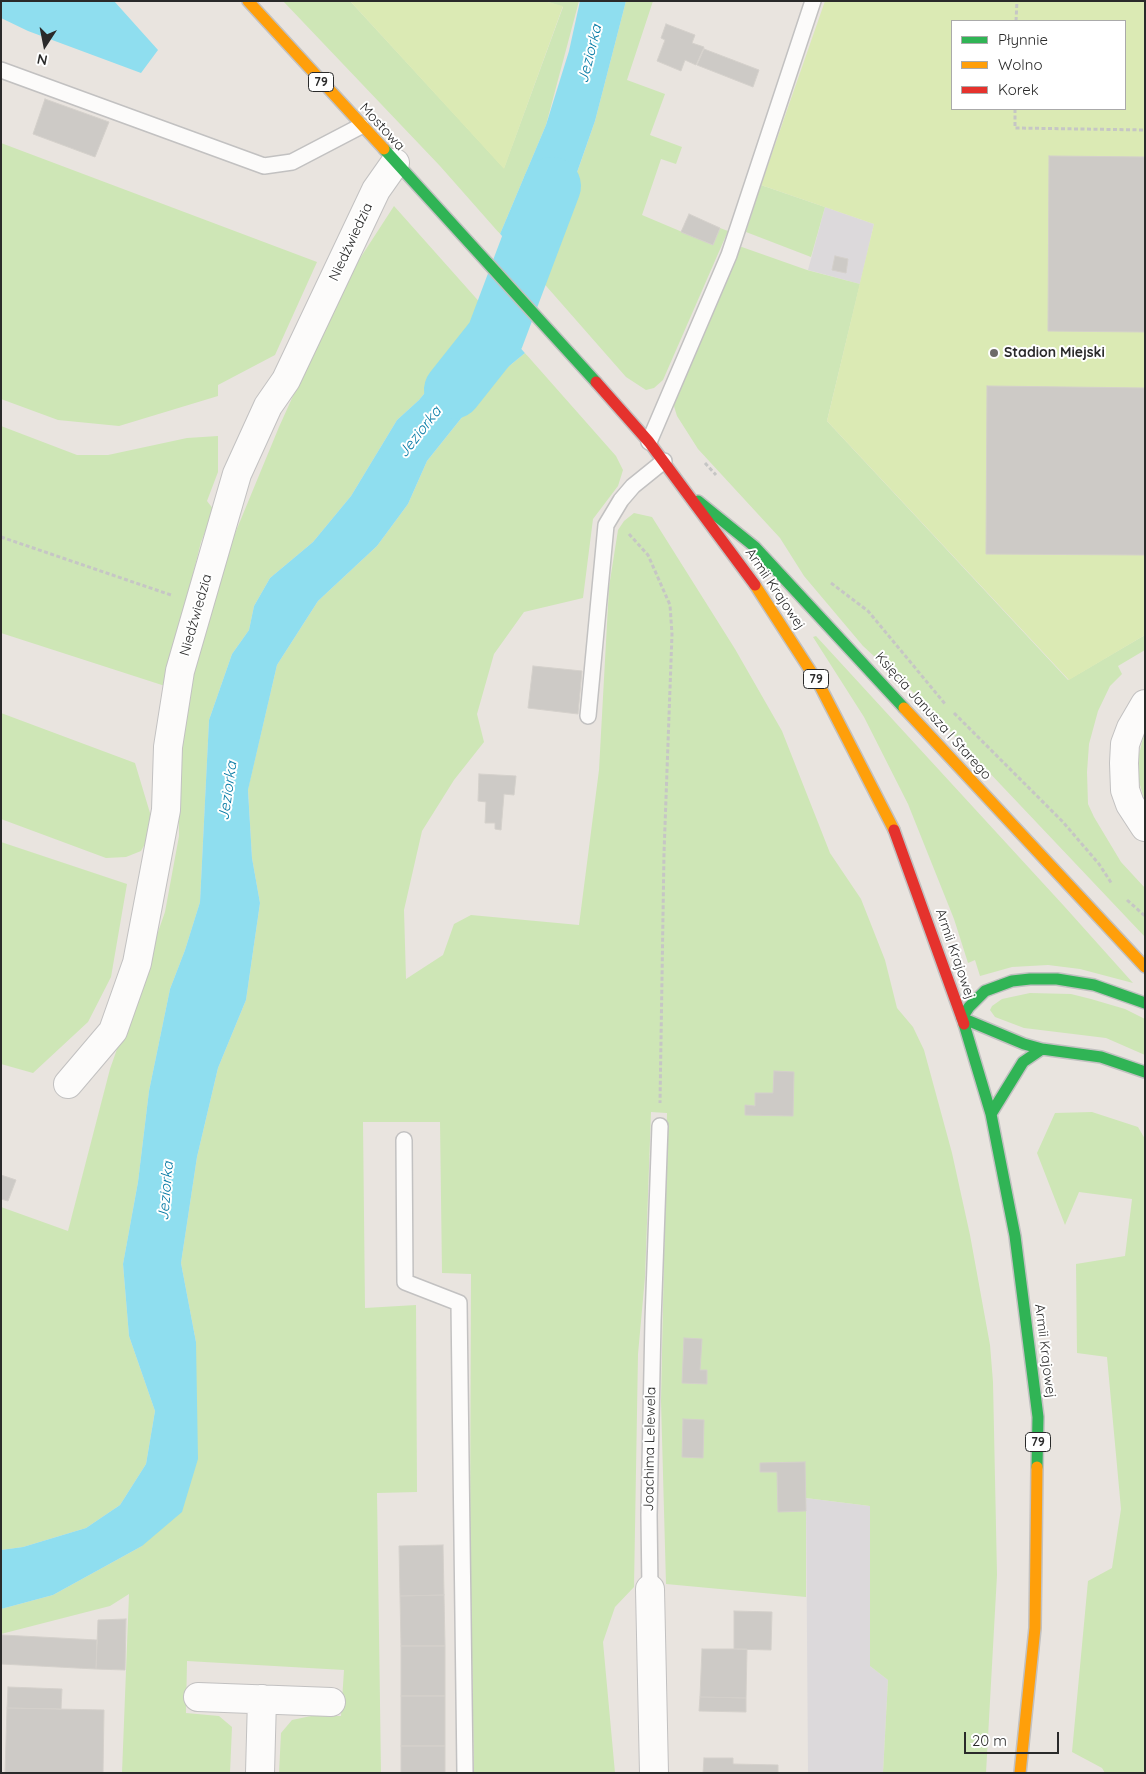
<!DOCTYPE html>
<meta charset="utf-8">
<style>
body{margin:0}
#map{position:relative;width:1146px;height:1774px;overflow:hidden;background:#e9e4df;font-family:Quicksand,sans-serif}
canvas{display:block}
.frame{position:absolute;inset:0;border:2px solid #2a2a2a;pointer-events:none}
.legend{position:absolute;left:951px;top:20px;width:175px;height:90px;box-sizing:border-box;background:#fff;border:1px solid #aaa;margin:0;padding:6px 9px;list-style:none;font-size:15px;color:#2a2a2a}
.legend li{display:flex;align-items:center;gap:10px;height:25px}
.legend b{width:25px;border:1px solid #aaa}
.north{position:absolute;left:20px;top:20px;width:50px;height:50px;-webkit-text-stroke:4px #fff;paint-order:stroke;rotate:191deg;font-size:14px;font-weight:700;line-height:20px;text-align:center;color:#2a2a2a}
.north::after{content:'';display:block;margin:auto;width:18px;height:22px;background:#2a2a2a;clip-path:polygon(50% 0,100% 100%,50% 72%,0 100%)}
.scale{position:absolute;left:964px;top:1732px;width:95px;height:22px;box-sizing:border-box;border:2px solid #2a2a2a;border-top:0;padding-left:6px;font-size:15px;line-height:18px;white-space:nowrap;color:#2a2a2a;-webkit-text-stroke:4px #fff;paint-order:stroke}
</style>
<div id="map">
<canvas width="1146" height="1774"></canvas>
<div class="frame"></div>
<ul class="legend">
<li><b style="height:6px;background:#30b455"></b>Płynnie</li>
<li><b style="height:6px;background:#ff9f0a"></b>Wolno</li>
<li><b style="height:6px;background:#e5322d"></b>Korek</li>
</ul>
<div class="north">N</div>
<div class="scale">20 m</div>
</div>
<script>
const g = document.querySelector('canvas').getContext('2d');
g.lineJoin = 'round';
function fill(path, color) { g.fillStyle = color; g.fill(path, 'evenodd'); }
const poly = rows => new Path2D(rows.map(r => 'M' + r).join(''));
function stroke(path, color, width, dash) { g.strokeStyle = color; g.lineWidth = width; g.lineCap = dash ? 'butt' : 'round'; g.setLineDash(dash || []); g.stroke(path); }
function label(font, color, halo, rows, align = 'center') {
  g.font = font + ' Quicksand,sans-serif'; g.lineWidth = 4; g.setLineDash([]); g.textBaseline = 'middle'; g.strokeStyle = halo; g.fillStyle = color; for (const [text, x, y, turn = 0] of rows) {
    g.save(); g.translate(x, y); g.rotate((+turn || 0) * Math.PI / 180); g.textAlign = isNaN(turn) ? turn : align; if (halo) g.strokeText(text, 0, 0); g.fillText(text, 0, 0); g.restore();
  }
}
const industrial = poly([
 [825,207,874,224,860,284,808,270],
 [806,1498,870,1506,870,1666,888,1680,883,1773,808,1773]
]);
const green = poly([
 [283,1,350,1,504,168,563,7,545,1,579,1,546,125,500,234,440,166],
 [626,1,653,1,627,80,665,94,650,135,682,147,676,164,661,159,642,215,713,245,720,228,728,231,663,380,654,388,646,390,626,377,540,279,595,121],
 [1,143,317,262,275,355,218,385,218,396,119,426,58,420,1,399],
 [761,185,825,207,811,257,746,232],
 [394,206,483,306,455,356,419,400,397,420,351,496,313,542,270,578,254,606,249,630,232,654,209,720,200,902,185,950,170,989,149,1091,138,1182,123,1264,129,1336,155,1411,146,1464,120,1505,86,1528,23,1547,1,1550,1,1207,68,1231,110,1069,165,912,179,836,178,764,192,672,229,548,279,427,344,283],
 [739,246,807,270,860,284,827,421,1068,680,1145,635,1145,650,1118,666,1122,674,1110,686,1098,711,1089,744,1087,772,1088,804,1094,817,1121,862,1145,888,1145,937,913,692,863,646,804,576,780,538,698,449,677,416,673,403,680,385,720,295],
 [525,353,616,456,623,470,618,486,593,519,583,598,524,612,494,654,477,714,484,742,454,780,422,831,404,910,406,979,443,955,454,924,471,915,579,925,599,770,609,587,618,530,624,521,634,513,652,517,735,649,782,731,830,853,861,899,885,960,897,1008,913,1027,924,1050,952,1153,970,1235,990,1345,993,1382,997,1575,986,1773,883,1773,888,1680,870,1666,870,1506,806,1498,806,1597,666,1584,661,1401,667,1113,651,1112,645,1277,638,1354,634,1587,615,1607,603,1642,615,1773,474,1773,470,1539,471,1274,442,1273,440,1122,363,1122,365,1308,416,1305,417,1492,377,1493,381,1773,279,1773,281,1733,292,1720,311,1716,341,1716,344,1670,187,1661,186,1713,219,1716,232,1727,230,1773,122,1773,129,1594,110,1606,1,1634,1,1609,53,1595,142,1546,196,1394,196,1342,181,1263,197,1157,218,1068,246,1000,260,903,252,858,248,789,277,665,318,601,377,546,408,504,427,461,491,381],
 [1,426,77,455,108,455,187,438,218,436,218,472,207,501,214,510,201,542,165,686,1,633],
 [816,636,1064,906,1133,983,1080,969,1048,965,1012,967,980,976,975,960,968,963,954,919,908,804,864,717,813,637],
 [1,713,135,763,150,813,150,835,141,851,126,857,106,858,1,819],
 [1145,731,1145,802,1138,778,1138,758],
 [1,842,127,884,111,977,88,1022,33,1073,1,1064],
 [1030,993,1071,994,1091,999,1125,1009,1145,1019,1145,1055,1106,1038,1024,1028,995,1017,990,1010,992,1006,1002,999],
 [1092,1112,1138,1127,1145,1139,1145,1773,1105,1773,1102,1768,1072,1752,1088,1581,1112,1568,1121,1509,1107,1357,1077,1353,1076,1264,1125,1256,1132,1199,1079,1192,1065,1225,1037,1153,1055,1113]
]);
const pitch = poly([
 [350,1,544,1,563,6,504,169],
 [825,1,1145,1,1145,635,1069,680,827,421,874,224,761,185],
 [952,21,1125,21,1125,109,952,109]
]);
const water = poly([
 [1,1,114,1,158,50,141,73,28,31,1,18],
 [580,1,626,1,595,121,540,278,500,234,546,125,569,51],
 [483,306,525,353,491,381,427,461,408,504,377,546,318,601,277,665,248,790,252,858,260,903,246,1000,218,1068,197,1157,181,1263,196,1342,198,1459,182,1512,142,1546,53,1595,1,1609,1,1550,23,1547,86,1528,120,1505,146,1464,155,1411,129,1336,123,1264,138,1182,149,1091,170,989,185,950,200,902,209,720,232,654,249,630,254,606,270,578,313,542,351,496,397,420,419,400,455,356]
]);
const pier = poly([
 [498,232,500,234,542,280,538,280,498,236],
 [481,304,485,304,527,351,527,355]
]);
const river = poly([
 [453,390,495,337,552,186]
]);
const building = poly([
 [666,24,695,35,692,43,704,47,696,65,685,60,681,71,657,61,665,40,661,38,666,24],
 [704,49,759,70,753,87,697,65,704,49],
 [45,99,109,122,95,157,33,134,45,99],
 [1049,156,1145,157,1145,332,1048,331,1049,156],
 [689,214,720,228,713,245,681,232,689,214],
 [835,256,848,259,846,273,832,270,835,256],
 [987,386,1145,388,1145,555,986,554,987,386],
 [533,666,582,671,578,714,528,708,533,666],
 [479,774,516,776,514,795,504,794,501,830,495,829,495,823,485,823,486,802,478,801,479,774],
 [774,1071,794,1072,793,1116,745,1115,745,1105,755,1106,755,1093,773,1093,774,1071],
 [1,1175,16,1180,8,1201,1,1199,1,1175],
 [684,1338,702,1339,700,1370,707,1370,707,1384,682,1383,684,1338],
 [683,1419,704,1420,703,1458,682,1457,683,1419],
 [805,1462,806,1511,778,1512,777,1472,760,1472,760,1463,805,1462],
 [443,1545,444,1595,400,1596,399,1546,443,1545],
 [444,1595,445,1646,401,1646,400,1596,444,1595],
 [734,1611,772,1612,771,1650,734,1649,734,1611],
 [126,1619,125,1670,96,1669,98,1620,126,1619],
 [2,1635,97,1640,96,1669,1,1664,2,1635],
 [401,1646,445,1646,445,1696,401,1696,401,1646],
 [702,1649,747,1649,746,1698,700,1697,702,1649],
 [8,1687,62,1689,61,1709,7,1708,8,1687],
 [401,1696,445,1696,445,1746,401,1746,401,1696],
 [700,1697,746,1698,746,1712,699,1711,700,1697],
 [7,1708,104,1710,103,1773,5,1773,7,1708],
 [401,1746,445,1746,445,1773,401,1773,401,1746],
 [704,1758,733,1758,733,1764,778,1765,778,1773,703,1773,704,1758]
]);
const path = poly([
 [1016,21,1017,1],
 [1015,109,1015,128,1145,130],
 [705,463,716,475],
 [629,534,648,555,670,605,672,634,664,853,660,1103],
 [1,537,171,595],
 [831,583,868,611,946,705],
 [954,713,1063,822,1099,864,1112,884],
 [1127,900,1145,916]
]);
const lane = poly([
 [1,70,264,166,292,162,361,126],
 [649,442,729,255,813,1],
 [588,716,606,525,621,500,633,486,664,461],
 [404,1140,405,1282,459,1303,465,1773],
 [650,1589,649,1515,653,1321,660,1126]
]);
const street = poly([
 [1145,704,1131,728,1125,744,1124,763,1125,790,1130,804,1145,827],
 [68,1084,113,1031,137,963,166,810,168,747,180,671,237,474,268,406,286,380,376,190,395,163],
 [650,1589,654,1773],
 [198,1697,331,1702],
 [260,1773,262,1699]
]);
const fast = poly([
 [384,149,596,382],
 [698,501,755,547,904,708],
 [1145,1003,1094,985,1057,979,1030,979,1012,981,985,991,969,1007,962,1018,1024,1044,1042,1049,1101,1057,1145,1072],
 [964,1024,991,1114,1015,1236,1038,1417,1037,1467],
 [991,1114,1023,1062,1042,1049]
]);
const slow = poly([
 [248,1,384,149],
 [755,585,819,684,894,830],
 [904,708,1145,967],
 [1020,1773,1035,1628,1037,1467]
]);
const jam = poly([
 [596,382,649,442,755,585],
 [894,830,964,1024]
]);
const markers = [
 [994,353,5,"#6d6b69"]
];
const shields = [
 [321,82,25],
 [816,679,25],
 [1038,1442,25]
];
const shieldNames = [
 ["79",321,82],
 ["79",816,679],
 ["79",1038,1442]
];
const streetNames = [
 ["Mostowa",382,127,47],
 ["Niedźwiedzia",351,242,-65],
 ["Armii Krajowej",775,589,56],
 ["Niedźwiedzia",196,615,-74],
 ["Księcia Janusza I Starego",933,716,48],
 ["Armii Krajowej",955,954,71],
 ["Armii Krajowej",1045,1351,83],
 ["Joachima Lelewela",650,1449,-89]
];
const poiNames = [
 ["Stadion Miejski",1004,353]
];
const waterNames = [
 ["Jeziorka",590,54,-76],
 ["Jeziorka",420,432,-52],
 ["Jeziorka",228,791,-82],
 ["Jeziorka",166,1191,-85]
];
fill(industrial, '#dcd9db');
fill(green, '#cee6b6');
fill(pitch, '#dbeab4');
fill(water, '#8fdeef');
fill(pier, '#e9e4df');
stroke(river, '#8fdeef', 58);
fill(building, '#cdcac6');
stroke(building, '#d4d0cb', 1);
stroke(lane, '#c2c1c1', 18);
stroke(street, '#c2c1c1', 30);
stroke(fast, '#c2c1c1', 14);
stroke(slow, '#c2c1c1', 14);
stroke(jam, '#c2c1c1', 14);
stroke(path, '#c6c6c5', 3, [4, 2.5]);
stroke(lane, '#fcfbfa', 15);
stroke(street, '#fcfbfa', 28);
stroke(fast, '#30b455', 11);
stroke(slow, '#ff9f0a', 11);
stroke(jam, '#e5322d', 11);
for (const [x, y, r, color] of markers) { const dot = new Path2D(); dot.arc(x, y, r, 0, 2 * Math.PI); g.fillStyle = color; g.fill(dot); stroke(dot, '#fff', 2); }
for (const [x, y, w] of shields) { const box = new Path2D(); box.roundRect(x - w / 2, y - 9.5, w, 19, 4); g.fillStyle = '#fff'; g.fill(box); stroke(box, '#2a2a2a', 1); }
label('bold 12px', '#2a2a2a', null, shieldNames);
label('14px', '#2a2a2a', '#fff', streetNames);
label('bold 14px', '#2a2a2a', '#fff', poiNames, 'left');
label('italic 15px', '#057aa4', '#fff', waterNames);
</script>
